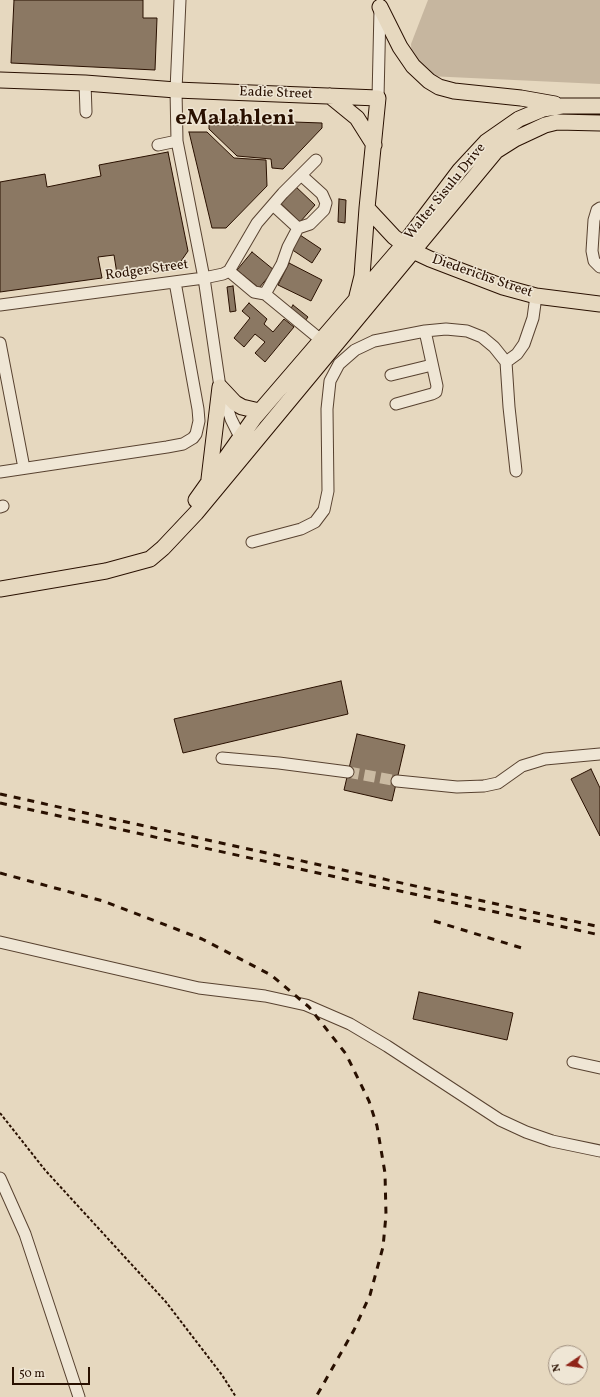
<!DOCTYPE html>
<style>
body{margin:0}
#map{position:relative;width:600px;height:1397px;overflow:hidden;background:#e6d8bf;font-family:Vollkorn,serif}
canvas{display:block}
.north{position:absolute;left:548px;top:1345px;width:40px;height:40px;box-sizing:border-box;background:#efe6d5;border:1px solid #a09080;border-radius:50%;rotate:257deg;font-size:11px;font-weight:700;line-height:16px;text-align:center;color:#291000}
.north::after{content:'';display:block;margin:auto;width:14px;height:18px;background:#8f2418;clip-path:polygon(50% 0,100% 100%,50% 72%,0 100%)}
.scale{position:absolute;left:12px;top:1367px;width:78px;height:18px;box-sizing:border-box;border:2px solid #291000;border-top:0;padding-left:5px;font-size:12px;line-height:14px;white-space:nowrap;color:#291000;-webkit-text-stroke:3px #efe6d5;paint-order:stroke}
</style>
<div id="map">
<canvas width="600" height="1397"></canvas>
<div class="north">N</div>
<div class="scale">50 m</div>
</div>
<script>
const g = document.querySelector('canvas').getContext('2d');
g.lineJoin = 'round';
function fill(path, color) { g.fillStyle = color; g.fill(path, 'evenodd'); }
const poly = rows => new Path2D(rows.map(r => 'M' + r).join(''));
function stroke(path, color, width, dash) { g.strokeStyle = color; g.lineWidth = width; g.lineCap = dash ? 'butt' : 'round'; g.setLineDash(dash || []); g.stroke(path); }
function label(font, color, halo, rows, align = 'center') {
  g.font = font + ' Vollkorn,serif'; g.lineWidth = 3; g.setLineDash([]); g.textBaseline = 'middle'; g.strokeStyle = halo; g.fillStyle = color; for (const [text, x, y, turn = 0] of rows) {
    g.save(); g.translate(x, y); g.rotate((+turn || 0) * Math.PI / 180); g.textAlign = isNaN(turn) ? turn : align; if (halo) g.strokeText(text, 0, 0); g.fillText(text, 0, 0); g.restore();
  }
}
const green = poly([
 [428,0,600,0,600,84,428,76,412,60,411,44]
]);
const building = poly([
 [14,0,143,0,143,18,157,18,155,70,11,63,14,0],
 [209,119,322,123,322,128,283,169,272,168,271,159,237,156,209,129,209,119],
 [189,132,207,132,234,158,266,160,267,186,226,228,212,228,189,132],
 [168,152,188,251,177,267,117,274,114,255,98,257,102,278,0,292,0,182,45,174,47,187,101,176,99,165,168,152],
 [293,184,315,205,300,222,277,200,293,184],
 [339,199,346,200,345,223,338,222,339,199],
 [300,235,321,249,312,263,291,249,300,235],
 [252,252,274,270,259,288,237,270,252,252],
 [289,263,322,280,311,301,278,285,289,263],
 [233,286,236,311,230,312,227,287,233,286],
 [249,303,267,319,264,324,273,332,284,319,294,327,265,362,255,353,265,342,255,334,244,347,234,338,250,318,242,311,249,303],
 [293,305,308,317,305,321,290,310,293,305],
 [341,681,348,714,183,753,174,719,341,681],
 [357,734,405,745,392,801,344,790,357,734],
 [591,769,600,788,600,836,571,779,591,769],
 [419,992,513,1013,507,1040,413,1019,419,992]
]);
const minorTunnel = poly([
 [348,772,397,781]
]);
const path = poly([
 [0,1113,45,1170,166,1302,222,1375,236,1397]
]);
const minor = poly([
 [180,0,176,90,177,141,204,278,220,387,231,419,240,437,244,442],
 [85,83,86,112],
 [378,98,380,9],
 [158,145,177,141],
 [273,205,298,228],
 [600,208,597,210,594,220,592,251,594,261,600,267],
 [229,271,254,292,265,294,321,340],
 [265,294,282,264,288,247,298,228,310,224,324,210,326,203,322,194,301,175],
 [0,305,204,278,223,274,229,271,257,223,283,193,316,160],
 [0,343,24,468],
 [506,362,517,354,524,344,533,318,536,296],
 [391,375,432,365],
 [396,404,432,394,436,392,437,386,425,331],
 [0,472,167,447,183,444,193,438,196,434,199,421,198,409,175,282],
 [0,507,3,506],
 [252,542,301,529,315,522,324,510,328,491,327,409,330,381,339,364,355,350,374,341,425,331,446,329,467,331,482,337,494,347,506,362,509,407,516,471],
 [222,758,279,763,348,772],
 [397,781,457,787,484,786,498,783,522,766,545,759,600,754],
 [0,942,199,988,265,996,306,1005,350,1024,387,1046,500,1120,526,1132,552,1141,600,1151],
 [573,1062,600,1068],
 [0,1178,25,1234,79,1397]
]);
const major = poly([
 [380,7,400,47,413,66,429,81,439,87,454,91,521,98,555,104],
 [0,80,85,83,176,90,378,98,367,208,394,237,413,251,430,259,503,287,536,296,600,304],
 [330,96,357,118,374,145],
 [357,296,362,276,367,208],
 [220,387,235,403,242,407,259,411],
 [209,479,220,387],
 [196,500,255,417,404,244,460,170,486,142,519,119,543,109,562,106,600,106],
 [0,589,106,571,150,559,163,548,196,513,496,151,515,139,545,125,557,122,600,123]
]);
const rail = poly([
 [0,794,600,927],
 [0,803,600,935],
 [0,873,103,901,202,939,271,975,309,1007,346,1054,369,1101,377,1126,385,1173,386,1215,383,1247,370,1295,354,1330,316,1397],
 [434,921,525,949]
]);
const streetNames = [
 ["Eadie Street",276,94,2],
 ["Walter Sisulu Drive",446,192,-51],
 ["Rodger Street",147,271,-8],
 ["Diederichs Street",482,277,19]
];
const townNames = [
 ["eMalahleni",235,120]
];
fill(green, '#c6b69f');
fill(building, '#8b7863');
stroke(building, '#291000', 1);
stroke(minorTunnel, '#cabaa2', 11, [11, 5.5]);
stroke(minor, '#584230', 13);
stroke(major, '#291000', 17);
stroke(path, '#291000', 2, [3, 2]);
stroke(minor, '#efe6d5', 11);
stroke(major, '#e6d8bf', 15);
stroke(rail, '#291000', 3, [7, 7]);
label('14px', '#291000', '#efe6d5', streetNames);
label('bold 22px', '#291000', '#efe6d5', townNames);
</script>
